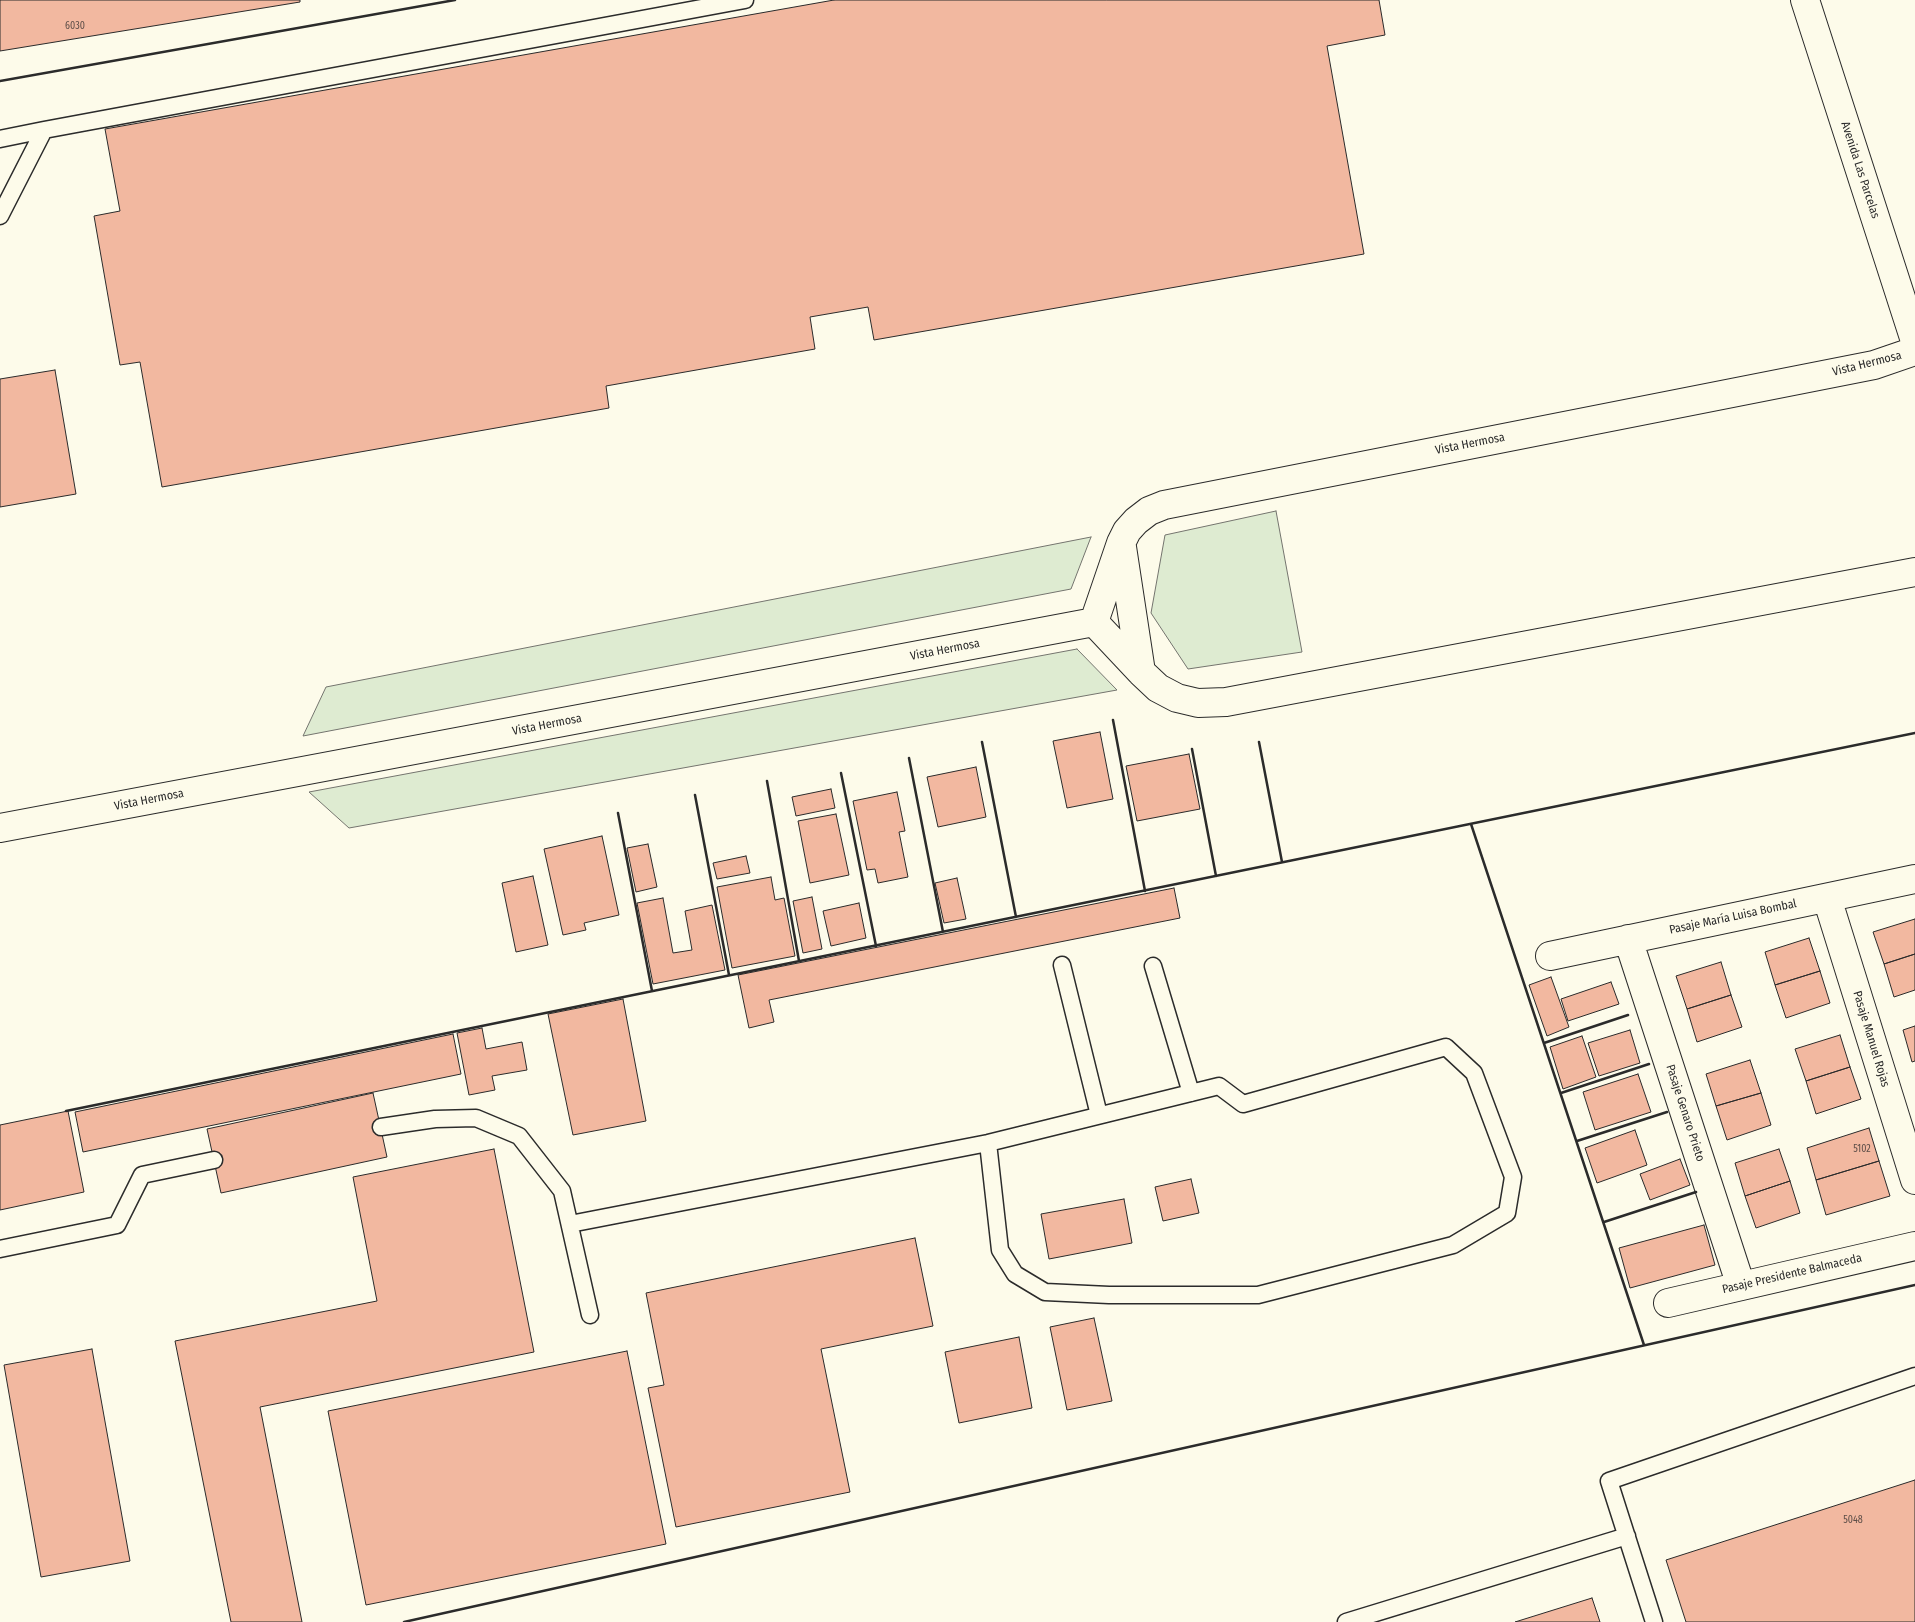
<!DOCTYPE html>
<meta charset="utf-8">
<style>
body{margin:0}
canvas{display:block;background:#fdfbea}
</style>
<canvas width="1915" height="1622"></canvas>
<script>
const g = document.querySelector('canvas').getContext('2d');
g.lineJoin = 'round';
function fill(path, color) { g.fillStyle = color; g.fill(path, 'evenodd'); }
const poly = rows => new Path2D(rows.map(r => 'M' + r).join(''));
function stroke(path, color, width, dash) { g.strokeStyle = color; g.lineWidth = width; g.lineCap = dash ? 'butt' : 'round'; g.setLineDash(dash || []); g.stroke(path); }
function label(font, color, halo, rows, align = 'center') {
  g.font = font + ' "Fira Sans Condensed",sans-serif'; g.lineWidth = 4; g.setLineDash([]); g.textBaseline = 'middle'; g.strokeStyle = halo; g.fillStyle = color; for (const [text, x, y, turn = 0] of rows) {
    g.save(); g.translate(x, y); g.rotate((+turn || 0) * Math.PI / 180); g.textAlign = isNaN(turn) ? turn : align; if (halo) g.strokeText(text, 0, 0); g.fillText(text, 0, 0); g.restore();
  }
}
const green = poly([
 [1276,511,1302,652,1188,669,1151,613,1165,535,1276,511],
 [1091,537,1071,589,303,736,326,687,1091,537],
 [1077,649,1117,690,349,828,309,792,1077,649]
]);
const building = poly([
 [0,0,300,0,300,2,0,51,0,0],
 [834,0,1379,0,1385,35,1327,46,1364,254,874,340,868,307,810,317,815,349,606,386,609,408,162,487,140,362,120,365,94,216,120,211,105,129,834,0],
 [55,370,76,494,0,507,0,379,55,370],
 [1100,732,1113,799,1067,808,1053,741,1100,732],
 [1189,754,1200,809,1137,821,1126,766,1189,754],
 [976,767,986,817,938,827,927,777,976,767],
 [831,789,835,808,796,816,792,797,831,789],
 [897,792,905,831,899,832,908,877,878,883,875,869,867,870,853,801,897,792],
 [836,814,849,875,810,883,798,821,836,814],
 [602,836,619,915,584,923,586,930,563,935,544,849,602,836],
 [648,844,657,887,636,892,627,848,648,844],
 [746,856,750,873,717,879,713,863,746,856],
 [533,876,548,945,516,952,502,883,533,876],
 [771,877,775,900,784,898,795,956,732,968,717,887,771,877],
 [957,878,966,919,944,923,935,883,957,878],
 [1174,888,1180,918,769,1000,774,1022,749,1028,738,975,1174,888],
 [812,897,822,949,803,953,793,901,812,897],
 [663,898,673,953,692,950,685,911,712,905,725,970,653,984,637,903,663,898],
 [859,903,866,938,831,946,823,911,859,903],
 [1915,919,1915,954,1884,964,1873,932,1915,919],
 [1809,938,1820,971,1775,985,1765,952,1809,938],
 [1915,954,1915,990,1894,997,1884,964,1915,954],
 [1721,962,1731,995,1687,1009,1676,976,1721,962],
 [1820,971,1830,1003,1786,1018,1775,985,1820,971],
 [1551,977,1569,1027,1547,1036,1529,985,1551,977],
 [1611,982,1619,1004,1568,1021,1561,999,1611,982],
 [1731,995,1742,1027,1697,1042,1687,1009,1731,995],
 [623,999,646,1121,573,1135,548,1014,623,999],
 [1915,1026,1915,1061,1912,1062,1903,1030,1915,1026],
 [482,1028,486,1049,522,1042,527,1070,492,1076,495,1090,469,1095,457,1033,482,1028],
 [1630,1030,1640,1063,1599,1076,1588,1043,1630,1030],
 [453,1034,461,1074,83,1152,75,1112,453,1034],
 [1840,1035,1850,1067,1806,1081,1795,1049,1840,1035],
 [1582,1036,1596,1077,1563,1089,1550,1047,1582,1036],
 [1750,1060,1761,1093,1716,1106,1706,1074,1750,1060],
 [1850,1067,1861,1099,1816,1114,1806,1081,1850,1067],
 [1638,1074,1651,1112,1595,1130,1583,1092,1638,1074],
 [373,1093,387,1157,221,1193,207,1129,373,1093],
 [1761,1093,1771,1125,1727,1140,1716,1106,1761,1093],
 [68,1111,84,1192,0,1210,0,1125,68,1111],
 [1869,1128,1879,1161,1816,1180,1807,1148,1869,1128],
 [1635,1130,1647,1165,1597,1183,1585,1148,1635,1130],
 [494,1149,534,1352,260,1407,302,1622,231,1622,175,1341,377,1301,353,1177,494,1149],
 [1779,1149,1790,1181,1745,1196,1735,1163,1779,1149],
 [1680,1159,1690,1185,1650,1200,1640,1174,1680,1159],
 [1879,1161,1890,1196,1826,1215,1816,1180,1879,1161],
 [1191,1179,1199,1213,1163,1221,1155,1187,1191,1179],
 [1790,1181,1800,1213,1756,1228,1745,1196,1790,1181],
 [1124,1199,1132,1243,1049,1259,1041,1214,1124,1199],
 [1704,1225,1715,1265,1630,1288,1619,1248,1704,1225],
 [915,1238,933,1326,821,1349,850,1492,676,1527,648,1388,664,1385,646,1293,915,1238],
 [1094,1318,1112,1401,1067,1410,1050,1327,1094,1318],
 [1019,1337,1032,1408,959,1423,945,1352,1019,1337],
 [92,1349,130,1561,41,1577,4,1365,92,1349],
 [627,1351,666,1544,366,1605,328,1411,627,1351],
 [1915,1480,1915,1622,1686,1622,1666,1560,1915,1480],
 [1592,1598,1600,1622,1515,1622,1592,1598]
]);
const service = poly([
 [0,139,44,130,745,0],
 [0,216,44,130],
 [1062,965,1099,1115],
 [1153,966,1191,1093],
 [381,1127,435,1119,476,1118,519,1136,562,1191,590,1315],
 [570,1224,988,1143,1219,1086,1243,1104,1446,1047,1474,1073,1513,1177,1507,1213,1453,1245,1258,1295,1109,1295,1045,1292,1015,1274,1000,1250,988,1143],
 [0,1249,117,1225,142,1175,214,1160],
 [1346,1622,1627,1536],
 [1654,1622,1609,1481,1915,1376]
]);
const minor = poly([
 [1827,898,1915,1180],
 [1628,939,1741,1286],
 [1550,956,1915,879],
 [1668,1303,1915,1246]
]);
const tertiary = poly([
 [1805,0,1915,341],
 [1122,547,1141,672],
 [1094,622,1121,543,1127,531,1136,521,1149,511,1164,505,1874,365,1915,351],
 [1094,622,1141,672,1158,688,1177,698,1198,703,1226,702,1915,572],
 [0,828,1094,622]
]);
const wall = poly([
 [0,81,455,0],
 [1113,720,1145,891],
 [982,742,1016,917],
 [1259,742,1282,862],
 [1192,749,1216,876],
 [909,758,943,932],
 [841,773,876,946],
 [767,781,799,961],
 [695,795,729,975],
 [618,813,652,991],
 [1471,824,1644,1345],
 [1544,1043,1628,1015],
 [1561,1093,1649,1064],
 [66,1111,1915,733],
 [1577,1141,1667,1112],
 [1604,1222,1696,1192],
 [404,1622,1915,1285]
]);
const numberNames = [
 ["6030",75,26],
 ["5102",1862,1149],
 ["5048",1853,1520]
];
const streetNames = [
 ["Avenida Las Parcelas",1860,170,72],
 ["Vista Hermosa",1867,364,-14],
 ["Vista Hermosa",1470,444,-11],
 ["Vista Hermosa",945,650,-11],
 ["Vista Hermosa",547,725,-11],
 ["Vista Hermosa",149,800,-11],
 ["Pasaje María Luisa Bombal",1733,917,-12],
 ["Pasaje Manuel Rojas",1871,1039,73],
 ["Pasaje Genaro Prieto",1685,1113,72],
 ["Pasaje Presidente Balmaceda",1792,1274,-13]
];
fill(green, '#deebd1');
stroke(green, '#74746e', 1);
fill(building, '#f2b8a0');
stroke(building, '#2b2b2b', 1);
stroke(service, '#2b2b2b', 19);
stroke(minor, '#2b2b2b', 30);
stroke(tertiary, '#2b2b2b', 30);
stroke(service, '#fdfbea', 16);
stroke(minor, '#fdfbea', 28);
stroke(tertiary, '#fdfbea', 28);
stroke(wall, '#2b2b2b', 2.5);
label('10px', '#5d4e48', null, numberNames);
label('12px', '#2b2b2b', '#fdfbea', streetNames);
</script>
